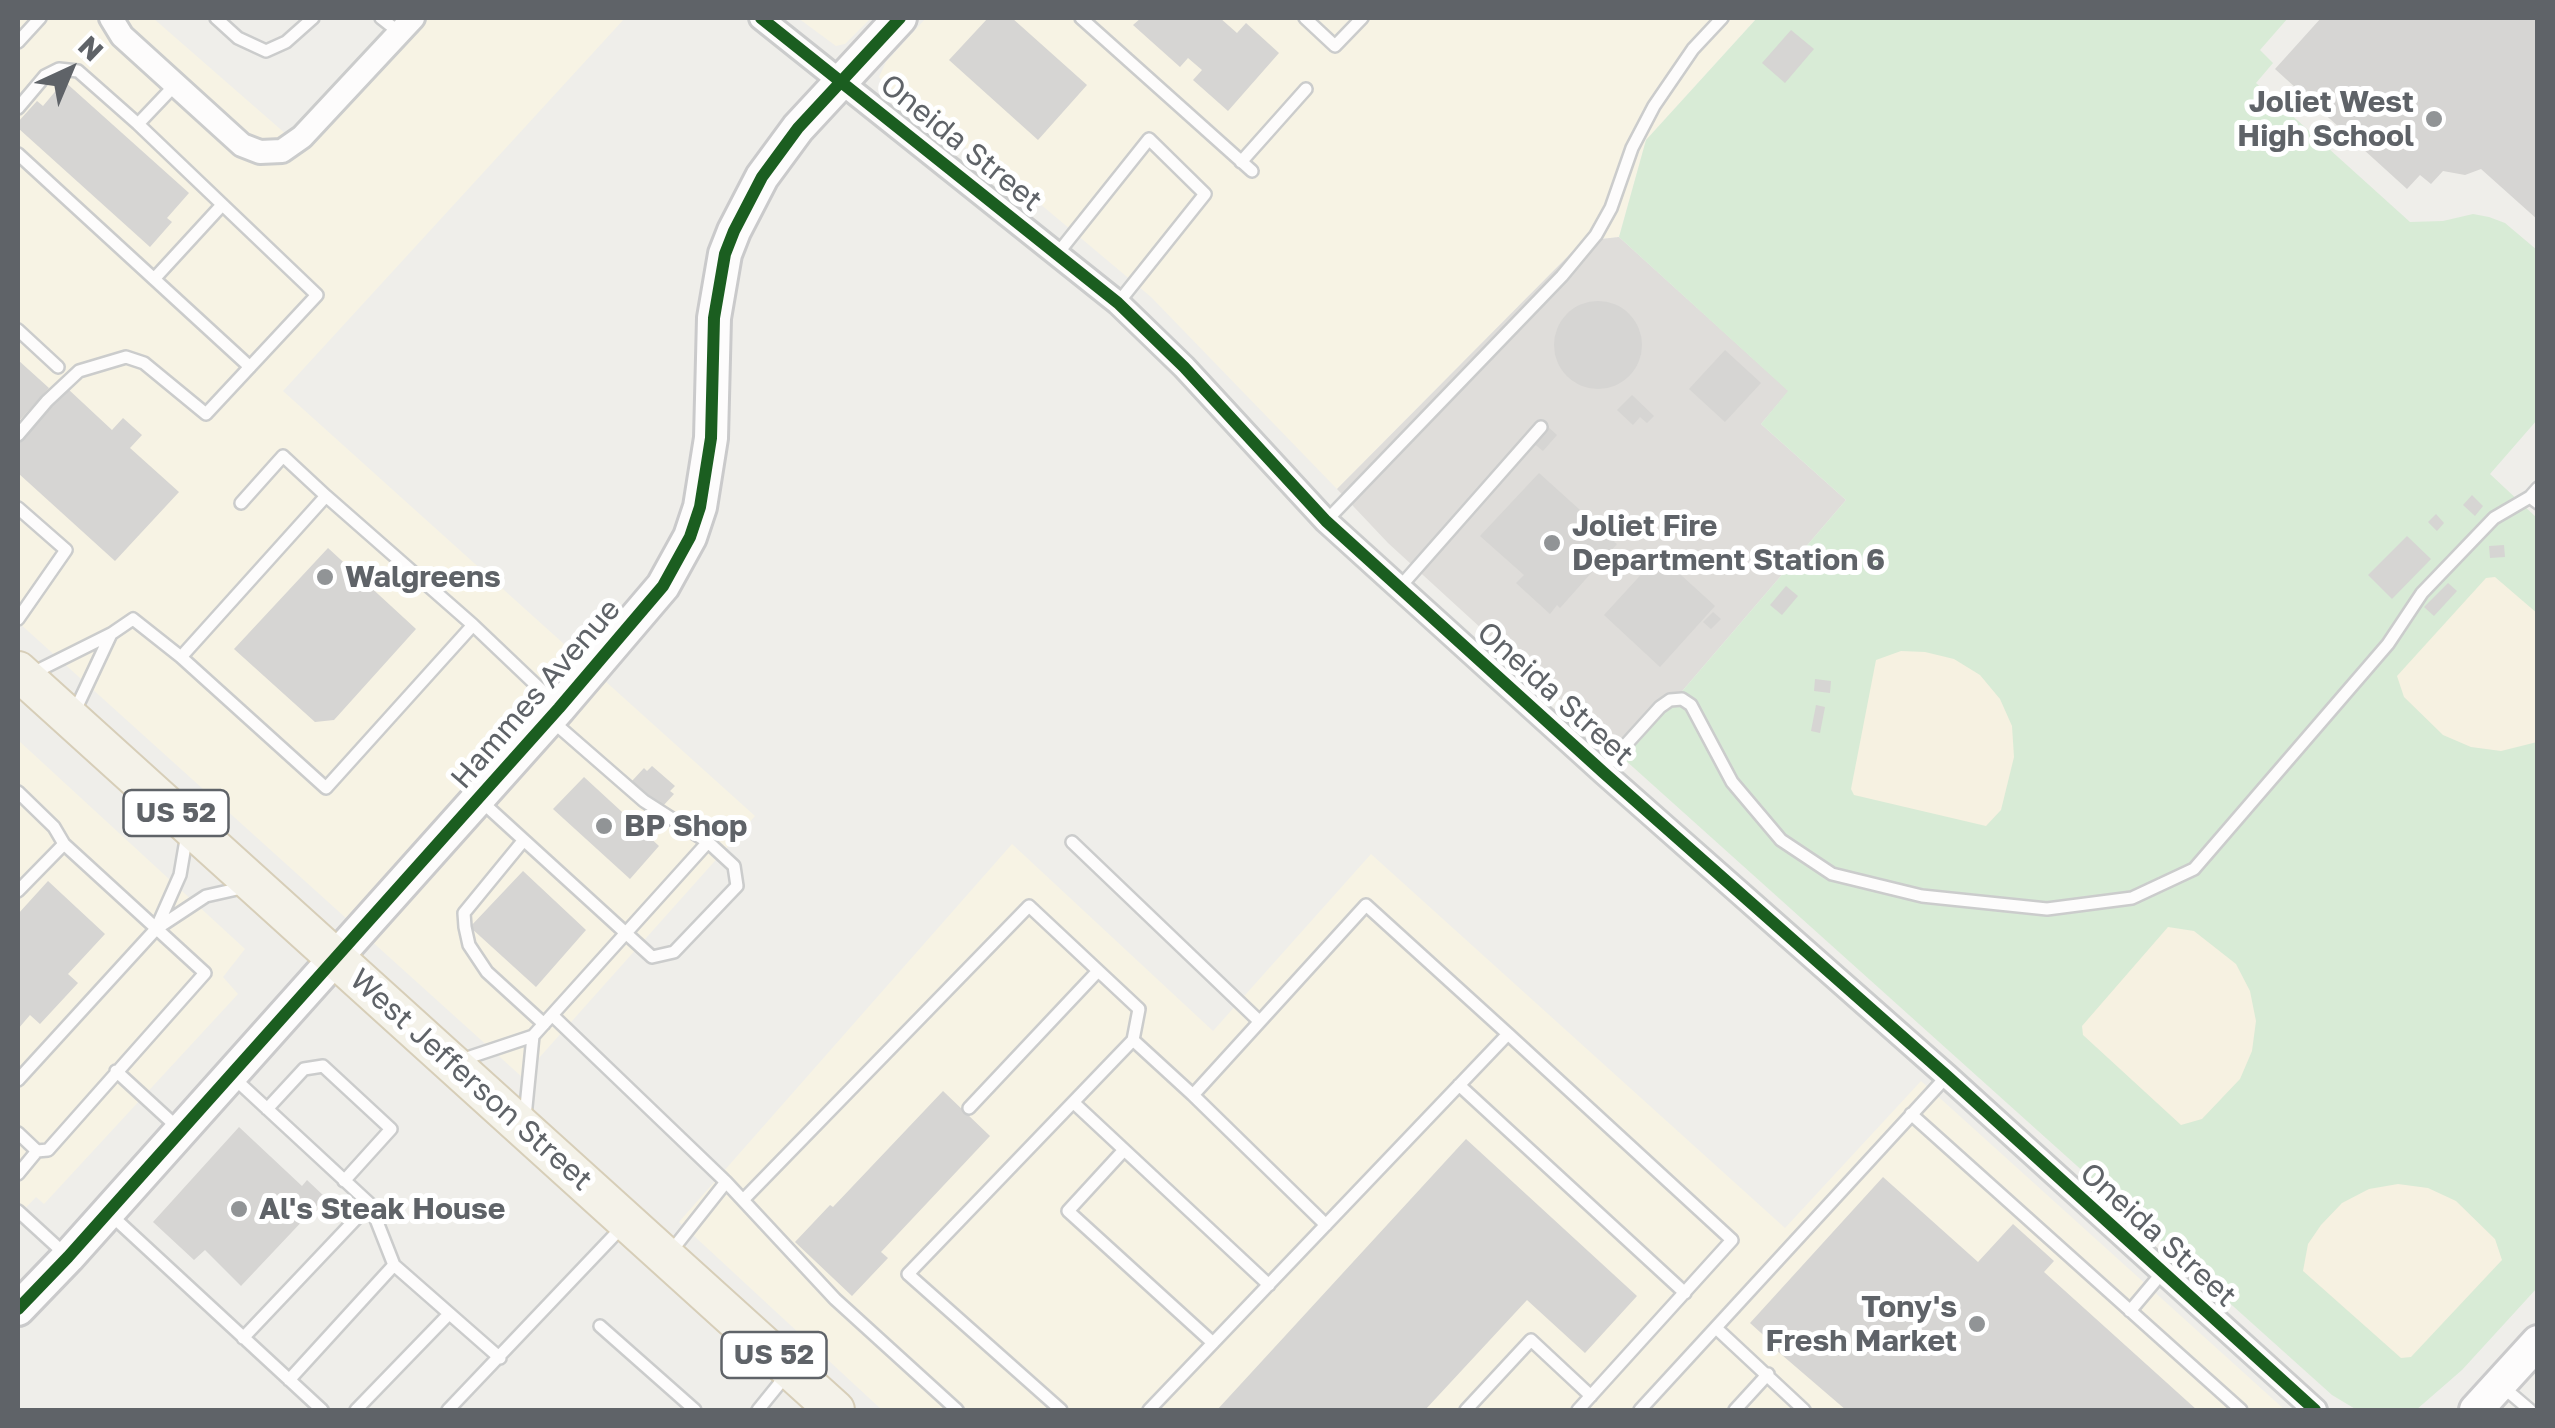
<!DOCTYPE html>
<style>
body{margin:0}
#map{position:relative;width:2555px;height:1428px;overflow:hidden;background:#efeeea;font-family:"Golos Text",sans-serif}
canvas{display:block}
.frame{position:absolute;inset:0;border:20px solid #5f6368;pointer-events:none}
.north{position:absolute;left:20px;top:20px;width:100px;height:100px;-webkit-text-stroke:8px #fff;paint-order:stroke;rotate:44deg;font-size:28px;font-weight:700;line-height:40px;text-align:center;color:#5f6368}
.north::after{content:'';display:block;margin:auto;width:35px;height:45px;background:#5f6368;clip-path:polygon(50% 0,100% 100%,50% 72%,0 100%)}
</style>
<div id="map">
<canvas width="2555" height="1428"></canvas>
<div class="frame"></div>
<div class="north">N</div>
</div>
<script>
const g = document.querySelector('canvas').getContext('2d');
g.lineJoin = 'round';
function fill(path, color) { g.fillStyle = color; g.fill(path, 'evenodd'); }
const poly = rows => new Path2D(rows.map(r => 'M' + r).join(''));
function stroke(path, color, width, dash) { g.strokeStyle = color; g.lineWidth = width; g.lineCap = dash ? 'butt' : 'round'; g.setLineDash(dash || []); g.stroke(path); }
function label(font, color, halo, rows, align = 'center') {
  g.font = font + ' "Golos Text",sans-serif'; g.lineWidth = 10; g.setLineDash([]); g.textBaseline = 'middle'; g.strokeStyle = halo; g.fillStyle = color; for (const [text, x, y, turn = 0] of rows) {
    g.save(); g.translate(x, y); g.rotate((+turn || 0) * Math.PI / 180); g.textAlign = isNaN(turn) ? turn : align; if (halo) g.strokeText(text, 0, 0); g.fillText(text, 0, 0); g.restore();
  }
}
const commercial = poly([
 [18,18,153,18,287,135,395,18,625,18,283,391,755,816,522,1077,18,622],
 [798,18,871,18,845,44,836,46],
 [926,18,1757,18,1646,140,1619,237,1583,241,1337,489,1151,297,1039,203,889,90,879,77,886,62],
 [18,740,245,949,223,977,238,994,44,1204,36,1197,18,1216],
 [1012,844,1213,1031,1371,854,1785,1228,1921,1081,2285,1410,882,1410,679,1222]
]);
const industrial = poly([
 [1619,237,1789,391,1761,424,1846,500,1624,759,1388,543,1337,489,1583,241]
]);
const green = poly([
 [1757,18,2288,18,2260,50,2273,63,2256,83,2410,222,2443,221,2473,214,2489,217,2505,223,2537,250,2537,420,2490,474,2537,518,2537,1288,2462,1370,2416,1410,2357,1410,2332,1395,1624,759,1846,500,1761,424,1788,391,1619,237,1646,140]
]);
const sand = poly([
 [2495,577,2538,614,2537,742,2501,751,2471,747,2443,735,2404,697,2397,676,2486,578],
 [1901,651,1925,652,1954,659,1980,675,2000,699,2012,726,2014,757,2001,810,1986,826,1854,795,1851,789,1876,660],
 [2168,927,2194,931,2236,964,2250,991,2256,1021,2252,1051,2240,1079,2202,1119,2181,1125,2083,1035,2082,1026],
 [2398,1184,2428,1188,2456,1201,2495,1239,2502,1260,2411,1357,2401,1358,2303,1271,2308,1244,2321,1225,2342,1203,2369,1189]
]);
const building = poly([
 [988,18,1012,18,1087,85,1038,140,949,60],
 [1141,18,1220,18,1237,33,1246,23,1279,53,1228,111,1193,80,1202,70,1188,58,1180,67,1133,25],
 [2321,18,2538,18,2538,220,2481,169,2465,175,2443,171,2431,184,2420,175,2407,189,2275,69],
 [1791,30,1814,49,1785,83,1762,63],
 [64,81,189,193,167,218,172,222,150,247,18,128,18,122,37,101,43,106],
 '1554 345a44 44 0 1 1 88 0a44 44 0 1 1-88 0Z',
 [1725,350,1761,383,1725,422,1689,389],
 [18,360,49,388,18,422],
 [68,389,112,430,123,418,142,435,130,448,179,492,115,561,18,473,18,444],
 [1632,395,1654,416,1647,423,1640,417,1633,425,1617,410],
 [1547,426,1557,435,1543,451,1532,442],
 [1539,473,1601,529,1608,522,1621,534,1614,542,1617,544,1560,608,1557,605,1550,614,1516,583,1524,575,1480,536],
 [2472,495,2483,506,2475,516,2463,505],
 [2436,514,2444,523,2437,531,2428,522],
 [2407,536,2431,559,2392,599,2368,575],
 [2504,545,2505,557,2490,558,2489,546],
 [328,548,416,629,334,720,315,722,234,649],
 [1659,555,1715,606,1660,667,1604,615],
 [2448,583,2457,591,2434,616,2424,607],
 [1786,586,1798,596,1782,615,1770,605],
 [1713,612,1721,619,1711,629,1703,622],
 [1815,679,1831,681,1830,693,1814,691],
 [1816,705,1825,707,1820,733,1811,731],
 [652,766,675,786,670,791,674,794,662,807,632,781,644,768,647,771],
 [584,777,659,846,630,879,553,809],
 [523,871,586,930,536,987,470,927],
 [48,881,105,934,68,974,78,983,40,1024,30,1015,18,1029,18,914],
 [943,1091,990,1136,881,1252,888,1258,852,1296,795,1242,830,1205,833,1207],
 [239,1127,302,1186,307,1180,325,1197,241,1286,205,1250,194,1260,153,1222],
 [1466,1139,1637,1296,1585,1353,1527,1300,1425,1410,1217,1410],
 [1883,1177,1978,1262,2013,1224,2054,1261,2044,1272,2197,1410,1846,1410,1768,1343,1770,1341,1750,1323]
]);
const lane = poly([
 [216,18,238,38,266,51,286,42,313,18],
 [381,18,400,33],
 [1081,18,1252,171],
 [1305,18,1335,46,1362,18],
 [18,42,40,18],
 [18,108,45,76,59,69,78,71,138,124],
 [18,154,250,367],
 [1241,162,1306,89],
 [1058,253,1149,139,1205,194,1118,303],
 [154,279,222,205],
 [18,330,58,367],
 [18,435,47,401,79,371,126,357,144,363,206,414,317,295,138,124,176,84],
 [2538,488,2530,497,2538,503],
 [241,503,283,456,326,496],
 [18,508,66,550,18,619],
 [1326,521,1562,276,1596,235,1611,208,1632,148,1654,106,1693,49,1722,18],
 [1399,588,1541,427],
 [473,625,326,788,181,657,326,496,473,625,556,704],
 [111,634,133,619,181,657],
 [33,673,111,634,73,715],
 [1602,771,1660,707,1670,700,1682,699,1691,705,1732,782,1781,840,1832,874,1922,896,2047,909,2132,898,2194,869,2388,644,2422,593,2494,518,2530,497],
 [18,792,54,827,64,844],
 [481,801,652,957,674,952,737,886,734,866,708,842,644,801,551,720],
 [523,841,464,913,465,927,469,945,487,972,544,1024],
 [1072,842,1258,1020],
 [18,891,64,844,205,973,48,1150,37,1151,18,1174],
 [156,929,180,875,187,834],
 [552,1015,726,1182,669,1254],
 [1133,1040,1193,1095,1366,905,1508,1034],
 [458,1061,533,1036,708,842],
 [116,1071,177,1127],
 [235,1079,370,1204,394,1265,500,1358],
 [18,1080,156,929,206,896,246,887],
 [1459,1085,1685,1293],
 [1193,1095,1326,1225],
 [1074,1103,1269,1285],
 [969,1108,1098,971],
 [267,1109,304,1069,323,1066,391,1129,344,1181],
 [1911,1114,2241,1410],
 [525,1117,533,1036],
 [18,1133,37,1151],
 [1124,1150,1068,1211,1213,1343],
 [726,1182,835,1299,957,1410],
 [743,1200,1029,906,1139,1009,1133,1040,908,1274,1061,1410],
 [18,1211,66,1255],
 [111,1215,322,1410],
 [2130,1311,2162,1273],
 [600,1326,695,1410],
 [1716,1328,1804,1410],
 [243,1338,370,1204],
 [289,1380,394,1265],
 [2503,1387,2530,1410],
 [356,1410,448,1315],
 [448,1410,624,1225],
 [758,1410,788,1373],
 [1149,1410,1508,1034,1732,1240,1578,1410],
 [1466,1410,1531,1340,1591,1396],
 [1640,1410,1947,1076],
 [1735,1410,1768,1374]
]);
const street = poly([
 [111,18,122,36,242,145,260,152,282,151,302,137,413,18],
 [761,18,1118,303,1184,367,1326,521,1604,773,1947,1076,2315,1410]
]);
const secondary = poly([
 [18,1309,68,1257,559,708,663,586,690,537,700,507,711,438,714,318,725,254,734,231,762,177,798,128,900,18],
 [2476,1410,2538,1342]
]);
const primary = poly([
 [18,671,835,1410]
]);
const cycleway = poly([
 [761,18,1118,303,1184,367,1326,521,1604,773,1947,1076,2315,1410],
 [18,1309,68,1257,559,708,663,586,690,537,700,507,711,438,714,318,725,254,734,231,762,177,798,128,900,18]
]);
const markers = [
 [2434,119,10,"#919496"],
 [1552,543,10,"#919496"],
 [325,577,10,"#919496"],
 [604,826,10,"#919496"],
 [239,1209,10,"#919496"],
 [1977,1324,10,"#919496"]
];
const shields = [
 [176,813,105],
 [774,1355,105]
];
const shieldNames = [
 ["US 52",176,813],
 ["US 52",774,1355]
];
const poiNames = [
 ["Joliet West",2414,102,"right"],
 ["High School",2414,136,"right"],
 ["Joliet Fire",1572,526],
 ["Department Station 6",1572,560],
 ["Walgreens",345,577],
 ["BP Shop",624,826],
 ["Al's Steak House",259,1209],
 ["Tony's",1957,1307,"right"],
 ["Fresh Market",1957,1341,"right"]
];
const streetNames = [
 ["Oneida Street",961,143,39],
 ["Hammes Avenue",536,694,-49],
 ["Oneida Street",1555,694,42],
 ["West Jefferson Street",471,1080,42],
 ["Oneida Street",2158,1235,42]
];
fill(commercial, '#f7f3e4');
fill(industrial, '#dfddda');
fill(green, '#d8ebd6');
fill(sand, '#f6f1e1');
fill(building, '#d6d5d3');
stroke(lane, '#cbcccc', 16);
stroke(street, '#cbcccc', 28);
stroke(secondary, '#cacacb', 38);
stroke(primary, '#d7ceb8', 42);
stroke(lane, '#fdfcfc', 11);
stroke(street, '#fdfcfc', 22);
stroke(secondary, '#fdfcfc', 32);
stroke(primary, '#f4f2e9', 38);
stroke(cycleway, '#1b5e20', 12);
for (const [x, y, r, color] of markers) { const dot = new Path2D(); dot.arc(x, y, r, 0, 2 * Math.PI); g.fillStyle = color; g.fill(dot); stroke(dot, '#fff', 4); }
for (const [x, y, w] of shields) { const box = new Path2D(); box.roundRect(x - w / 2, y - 23, w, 46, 8); g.fillStyle = '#fff'; g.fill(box); stroke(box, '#5f6368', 2.5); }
label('bold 28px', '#5f6368', null, shieldNames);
label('bold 30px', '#5f6368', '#fff', poiNames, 'left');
label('30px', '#5f6368', '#fff', streetNames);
</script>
